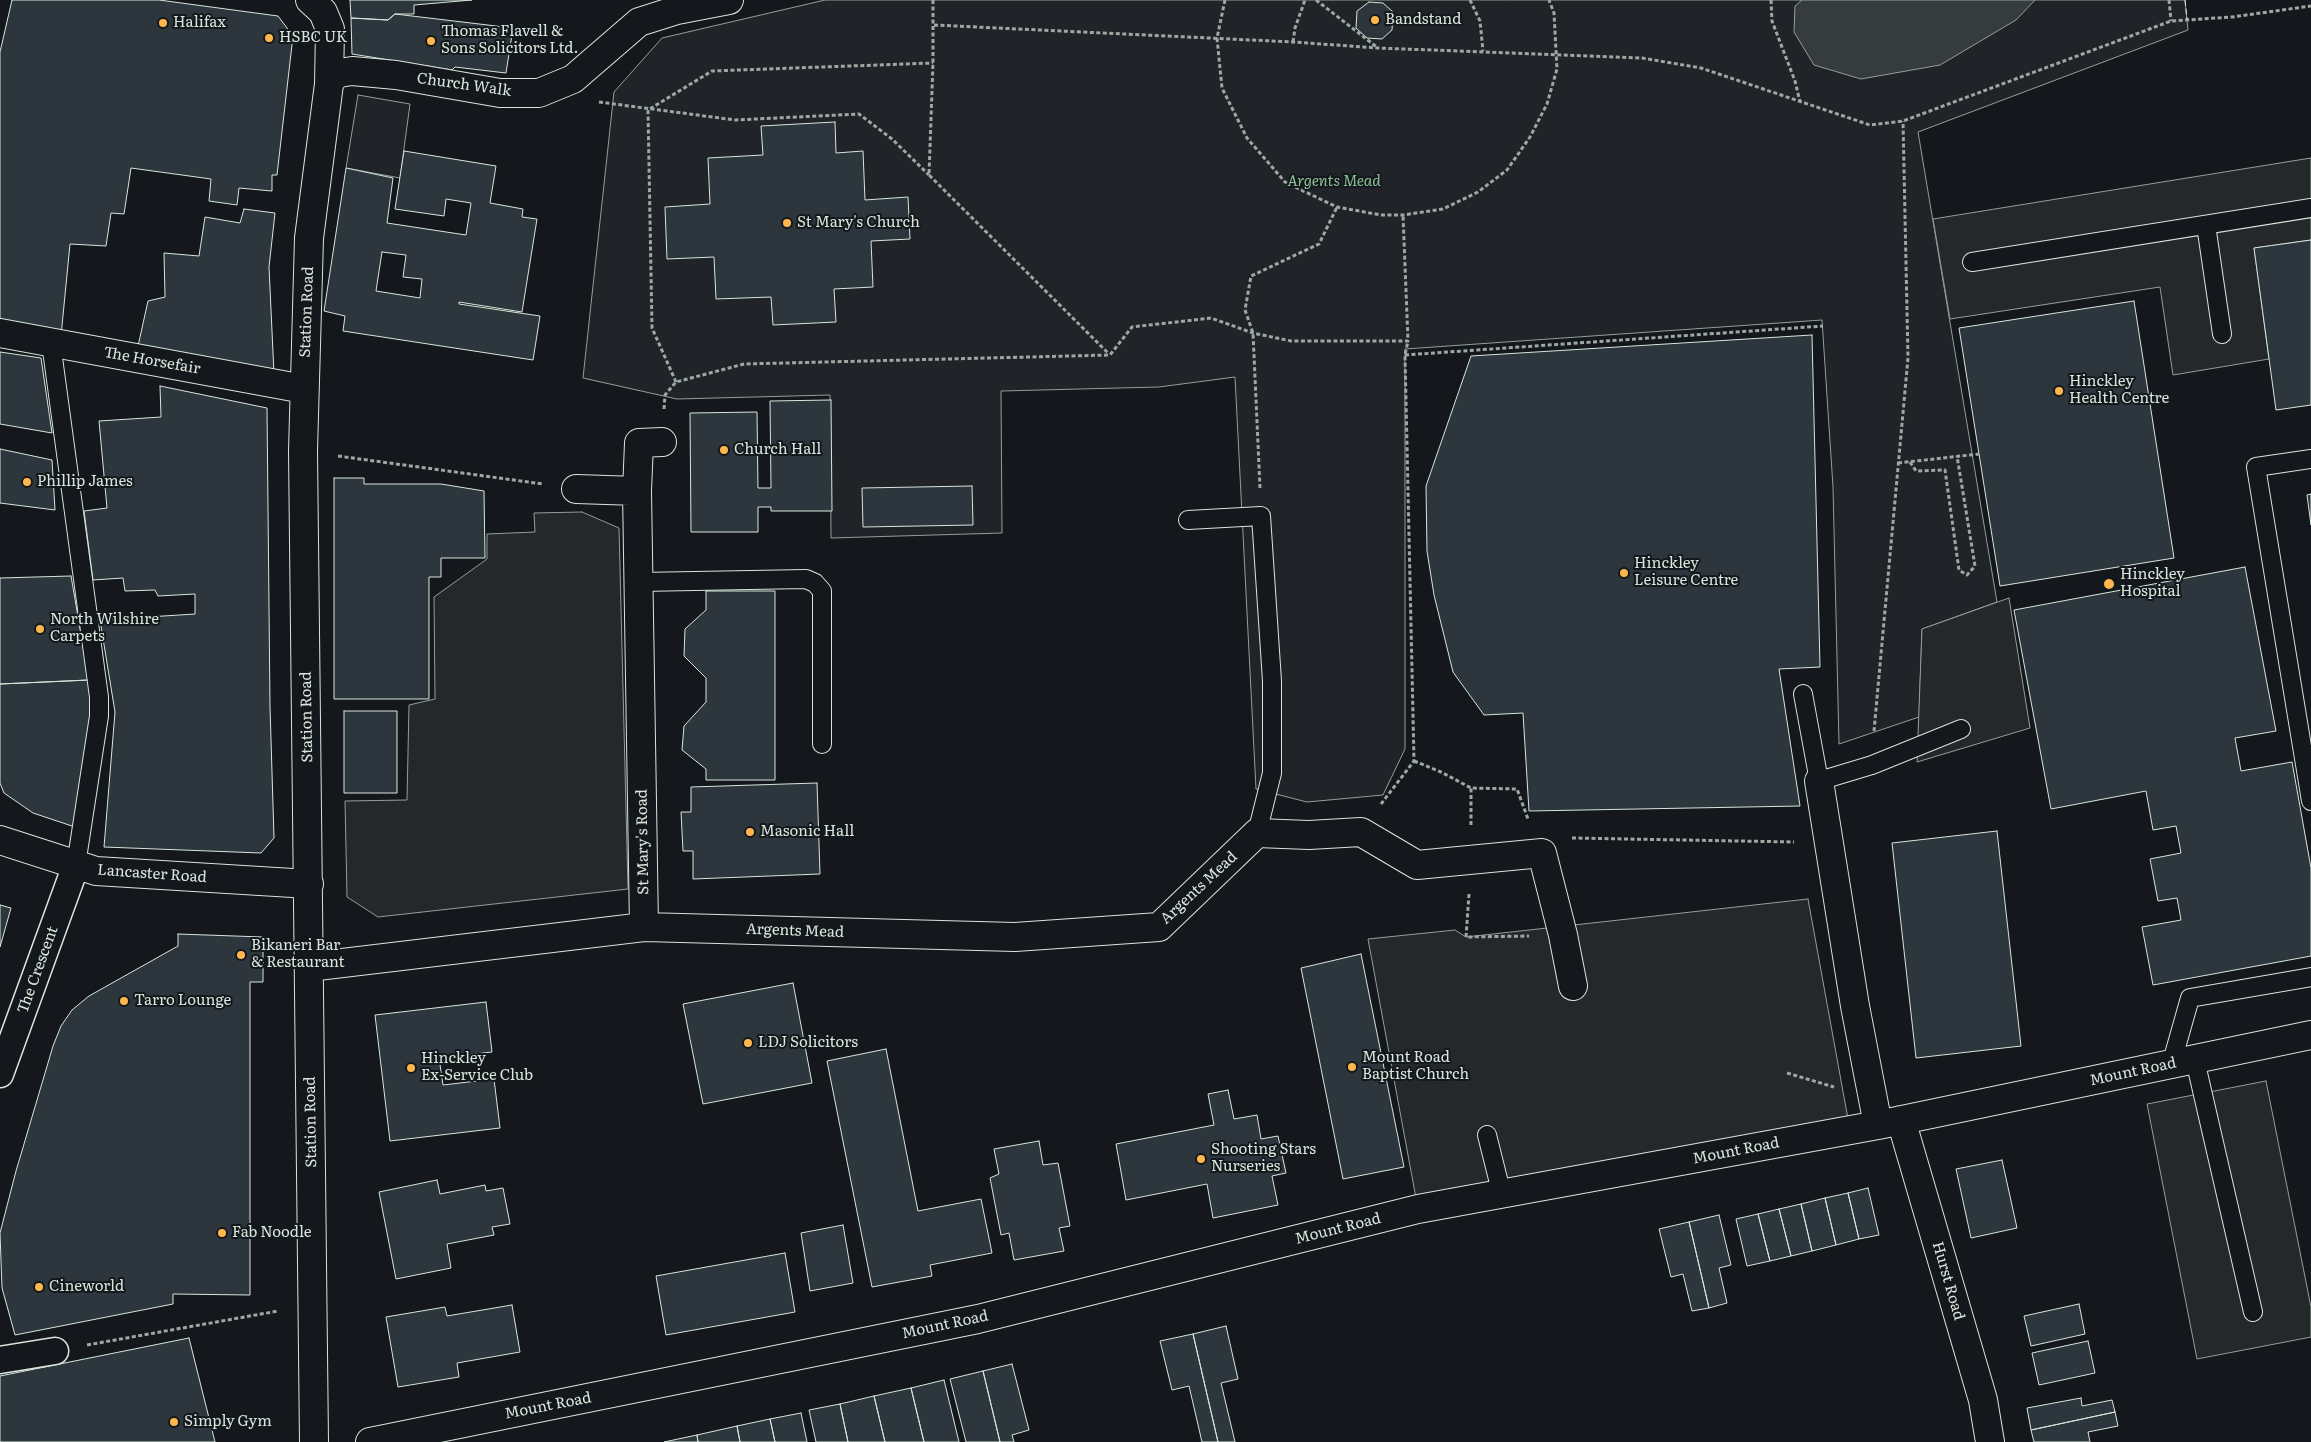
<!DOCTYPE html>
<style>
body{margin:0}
canvas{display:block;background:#14181c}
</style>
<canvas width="2311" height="1442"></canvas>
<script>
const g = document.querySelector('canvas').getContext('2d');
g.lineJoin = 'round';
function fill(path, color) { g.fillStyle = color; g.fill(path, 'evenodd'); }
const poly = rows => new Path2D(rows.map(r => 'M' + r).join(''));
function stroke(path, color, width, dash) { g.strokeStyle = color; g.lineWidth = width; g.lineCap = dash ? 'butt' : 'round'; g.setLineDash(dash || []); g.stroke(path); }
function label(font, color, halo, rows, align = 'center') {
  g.font = font + ' Literata,serif'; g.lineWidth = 4; g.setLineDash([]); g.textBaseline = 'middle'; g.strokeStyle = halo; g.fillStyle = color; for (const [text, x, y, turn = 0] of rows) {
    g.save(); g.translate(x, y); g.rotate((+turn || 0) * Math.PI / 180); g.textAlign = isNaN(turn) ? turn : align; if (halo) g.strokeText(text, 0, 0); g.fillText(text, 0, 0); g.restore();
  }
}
const green = poly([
 [825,0,2185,0,2188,30,1918,132,1997,602,1922,629,1919,717,1839,744,1833,487,1822,320,1405,349,1405,749,1383,795,1307,802,1256,789,1235,377,1159,387,1001,391,1002,533,831,538,830,395,677,399,583,378,614,92,662,38,825,0],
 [358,95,410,104,400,178,346,168,358,95]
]);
const parking = poly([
 [2311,158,2311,240,2254,248,2269,359,2173,375,2160,287,1950,319,1933,219,2311,158],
 [582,512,619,528,628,889,378,917,347,897,345,801,407,800,409,705,435,699,434,597,487,559,487,534,535,532,534,513,582,512],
 [2009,598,2030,728,1917,762,1922,629,2009,598],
 [1808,899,1850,1130,1418,1209,1368,939,1455,930,1466,937,1808,899],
 [2266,1081,2311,1307,2311,1337,2197,1359,2147,1104,2266,1081]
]);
const water = poly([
 [1802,0,2035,0,2016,20,1940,65,1861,79,1814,65,1794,32,1795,6,1802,0]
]);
const building = poly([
 [12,0,159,0,278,16,293,36,277,175,272,175,272,191,239,188,237,205,209,201,211,179,131,168,124,214,111,213,106,246,70,244,61,336,0,327,0,52,12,0],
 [350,0,472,0,414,5,414,14,395,14,388,20,351,18,350,0],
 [1369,2,1383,3,1393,12,1392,30,1382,39,1367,38,1356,28,1357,11,1369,2],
 [395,14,513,28,506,73,455,67,452,70,352,54,351,18,388,20,395,14],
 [835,122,836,153,863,151,865,200,908,197,910,239,871,241,873,287,834,289,836,322,773,325,771,297,716,299,714,257,667,259,665,207,710,204,708,158,763,155,761,126,835,122],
 [404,151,496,166,490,203,523,209,522,217,537,219,522,312,459,302,459,304,540,316,533,360,343,331,345,316,324,311,346,168,393,178,387,223,466,235,471,203,446,199,444,216,395,209,404,151],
 [382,252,406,255,403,277,422,279,420,298,376,291,382,252],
 [244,209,275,213,269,267,274,374,138,346,148,301,165,297,164,253,199,256,205,217,240,223,244,209],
 [2311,240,2311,405,2276,410,2254,248,2311,240],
 [2134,301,2174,558,2000,586,1959,328,2134,301],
 [1812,335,1820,667,1779,669,1800,806,1529,811,1523,713,1484,715,1453,672,1434,595,1427,551,1426,486,1471,356,1812,335],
 [0,352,41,358,52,433,0,424,0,352],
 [160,386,267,408,270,707,274,838,261,853,104,847,115,712,100,620,195,614,195,594,158,596,155,590,125,591,123,578,93,580,84,511,107,508,99,421,161,417,160,386],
 [831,400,832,511,771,511,771,507,758,507,758,532,691,532,690,413,757,412,758,488,771,488,770,401,831,400],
 [0,449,52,460,55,510,0,503,0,449],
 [334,478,364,478,364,484,441,484,484,491,485,558,441,558,441,577,429,577,429,699,334,699,334,478],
 [972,486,973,525,863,527,862,488,972,486],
 [2311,494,2311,525,2307,495,2311,494],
 [2245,567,2276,731,2235,738,2241,771,2292,762,2311,868,2311,956,2153,985,2142,927,2181,920,2177,898,2158,901,2150,859,2181,853,2176,826,2153,830,2146,791,2051,809,2014,610,2245,567],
 [71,576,89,680,0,684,0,578,71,576],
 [706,591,775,591,775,780,706,780,706,769,682,750,684,726,706,702,706,678,684,656,685,629,706,610,706,591],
 [89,680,92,709,78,828,33,813,4,793,0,783,0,684,89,680],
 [344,711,397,711,397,793,344,793,344,711],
 [817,783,820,874,693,879,693,851,683,851,681,812,691,812,691,787,817,783],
 [1997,831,2021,1046,1916,1058,1892,843,1997,831],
 [0,905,11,908,0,947,0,905],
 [178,934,263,937,263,982,250,982,250,1295,173,1294,173,1304,15,1335,2,1288,0,1233,16,1171,53,1046,61,1026,72,1010,89,996,178,946,178,934],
 [1361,954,1404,1167,1343,1179,1301,968,1361,954],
 [793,983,812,1083,703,1104,683,1004,793,983],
 [486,1002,492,1052,439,1058,443,1085,494,1079,500,1128,390,1141,375,1015,486,1002],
 [886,1049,918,1211,981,1199,992,1253,930,1265,932,1276,872,1287,827,1061,886,1049],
 [1228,1090,1234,1119,1257,1115,1261,1139,1278,1136,1286,1173,1272,1176,1278,1205,1213,1218,1207,1184,1126,1200,1116,1144,1214,1125,1208,1094,1228,1090],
 [1039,1141,1043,1165,1058,1163,1070,1226,1059,1228,1064,1251,1014,1260,1009,1233,1001,1235,990,1178,999,1174,994,1149,1039,1141],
 [2002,1160,2017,1228,1971,1238,1956,1169,2002,1160],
 [437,1180,440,1194,485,1185,486,1191,503,1188,510,1224,492,1227,494,1235,447,1244,451,1268,396,1279,379,1192,437,1180],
 [1868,1188,1879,1235,1859,1239,1848,1193,1868,1188],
 [1848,1193,1859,1239,1836,1245,1825,1198,1848,1193],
 [1825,1198,1836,1245,1812,1251,1801,1204,1825,1198],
 [1801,1204,1812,1251,1791,1256,1779,1209,1801,1204],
 [1779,1209,1791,1256,1770,1261,1758,1214,1779,1209],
 [1758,1214,1770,1261,1747,1266,1736,1219,1758,1214],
 [1719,1215,1731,1265,1719,1268,1727,1303,1709,1308,1689,1222,1719,1215],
 [1689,1222,1709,1308,1692,1311,1683,1274,1671,1277,1659,1229,1689,1222],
 [843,1225,853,1283,810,1291,801,1233,843,1225],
 [785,1253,795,1312,666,1335,656,1276,785,1253],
 [2079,1304,2085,1334,2031,1346,2024,1316,2079,1304],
 [512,1305,520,1352,457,1363,459,1377,398,1387,386,1317,445,1307,447,1316,512,1305],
 [1226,1326,1238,1379,1221,1383,1235,1442,1218,1442,1193,1334,1226,1326],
 [1193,1334,1218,1442,1202,1442,1189,1386,1172,1390,1160,1341,1193,1334],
 [189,1338,215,1442,0,1442,0,1376,189,1338],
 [2088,1341,2095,1373,2039,1385,2032,1353,2088,1341],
 [1012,1364,1029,1430,1012,1435,1014,1442,1000,1442,983,1371,1012,1364],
 [983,1371,1000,1442,966,1442,950,1379,983,1371],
 [944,1380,959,1442,924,1442,911,1388,944,1380],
 [911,1388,924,1442,885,1442,874,1396,911,1388],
 [874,1396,885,1442,848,1442,840,1404,874,1396],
 [2081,1398,2082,1406,2112,1400,2115,1412,2031,1430,2027,1408,2081,1398],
 [840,1404,848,1442,816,1442,809,1410,840,1404],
 [2115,1412,2118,1426,2088,1432,2090,1442,2034,1442,2031,1430,2115,1412],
 [801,1413,807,1442,775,1442,770,1419,801,1413],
 [770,1419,775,1442,740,1442,737,1426,770,1419],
 [737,1426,740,1442,698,1442,697,1435,737,1426],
 [697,1435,698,1442,664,1442,697,1435]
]);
const path = poly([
 [933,0,933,63,929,175,1109,354],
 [1225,0,1217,38,1222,88,1247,138,1285,182,1297,188,1337,207,1381,215,1403,215,1443,209,1478,192,1507,170,1530,137,1547,104,1557,69,1554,13,1549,0],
 [1316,0,1378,48],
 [1470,0,1480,21,1483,51],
 [1771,0,1772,21,1795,81,1800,102],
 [2169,0,2171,21],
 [934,25,1293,42,1378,48,1642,58,1701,68,1870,125,1903,121,2171,21,2232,17,2311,6],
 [1293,42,1295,28,1305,0],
 [599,102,735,120,859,114,892,139,929,175],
 [1405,355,1823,326],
 [676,382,652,328,648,110,712,71,933,63],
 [664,409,665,395,676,382,744,364,1110,355,1132,327,1211,318,1253,333,1291,341,1408,341,1403,215],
 [338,456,543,484],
 [1910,462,1916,471,1945,470,1959,570,1967,575,1975,566,1957,456],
 [1898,463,1979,454],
 [1260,488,1253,333,1245,310,1251,276,1319,244,1337,207],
 [1874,731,1908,358,1903,121],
 [1414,761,1441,772,1471,788,1517,789,1528,819],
 [1381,804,1414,761,1405,355,1408,341],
 [1471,825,1471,788],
 [1572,838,1794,842],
 [1469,894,1466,937,1529,936],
 [1787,1073,1834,1087],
 [87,1345,278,1311]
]);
const service = poly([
 [2206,225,2222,334],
 [1972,262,2311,208],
 [51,343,99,697,99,716,76,865],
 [2311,459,2256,467,2311,801],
 [1188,520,1261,516,1272,681,1272,773,1257,833],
 [639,582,806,579,815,583,822,591,822,744],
 [1803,694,1819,781,1872,765,1961,729],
 [2195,1060,2253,1312],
 [2171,1065,2190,998,2311,977],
 [1487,1135,1502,1195]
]);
const pedestrian = poly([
 [0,1074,76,865],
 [0,1360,55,1351]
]);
const minor = poly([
 [310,0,323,12,330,29,329,84,309,238,303,451,314,1442],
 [329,84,333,77,339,73,352,71,396,75,500,93,539,93,573,79,639,22,677,10,729,0],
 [0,333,304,389],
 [576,489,637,491],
 [1819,781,1855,1006,1878,1125],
 [0,840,96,871,309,884],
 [644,927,637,491,639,443,662,442],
 [309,967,644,927,1015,937,1159,927,1257,833,1309,835,1361,832,1417,865,1542,853,1563,935,1573,986],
 [1901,1120,1983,1400,1990,1442],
 [370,1442,978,1319,1418,1209,1878,1125,2311,1035]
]);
const fence = poly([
 [2185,0,2187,20]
]);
const markers = [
 [1375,20,5,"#ffb74d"],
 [163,23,5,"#ffb74d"],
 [269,38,5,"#ffb74d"],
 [431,41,5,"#ffb74d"],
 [787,223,5,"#ffb74d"],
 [2059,391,5,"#ffb74d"],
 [724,450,5,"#ffb74d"],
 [27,482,5,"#ffb74d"],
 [1624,573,5,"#ffb74d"],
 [2109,584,6,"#ffb74d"],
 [40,629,5,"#ffb74d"],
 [750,832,5,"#ffb74d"],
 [241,955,5,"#ffb74d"],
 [124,1001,5,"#ffb74d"],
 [748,1043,5,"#ffb74d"],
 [1352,1067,5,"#ffb74d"],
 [411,1068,5,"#ffb74d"],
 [1201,1159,5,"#ffb74d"],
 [222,1233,5,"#ffb74d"],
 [39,1287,5,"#ffb74d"],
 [174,1422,5,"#ffb74d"]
];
const poiNames = [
 ["Bandstand",1385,20],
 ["Halifax",173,23],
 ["Thomas Flavell &",441,32],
 ["Sons Solicitors Ltd.",441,49],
 ["HSBC UK",279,38],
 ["St Mary's Church",797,223],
 ["Hinckley",2069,382],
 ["Health Centre",2069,399],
 ["Church Hall",734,450],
 ["Phillip James",37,482],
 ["Hinckley",1634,564],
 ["Leisure Centre",1634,581],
 ["Hinckley",2120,575],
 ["Hospital",2120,592],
 ["North Wilshire",50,620],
 ["Carpets",50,637],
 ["Masonic Hall",760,832],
 ["Bikaneri Bar",251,946],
 ["& Restaurant",251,963],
 ["Tarro Lounge",134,1001],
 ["LDJ Solicitors",758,1043],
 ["Mount Road",1362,1058],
 ["Baptist Church",1362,1075],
 ["Hinckley",421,1059],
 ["Ex-Service Club",421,1076],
 ["Shooting Stars",1211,1150],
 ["Nurseries",1211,1167],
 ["Fab Noodle",232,1233],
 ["Cineworld",49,1287],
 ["Simply Gym",184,1422]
];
const streetNames = [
 ["Church Walk",464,85,8],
 ["Station Road",307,312,-88],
 ["The Horsefair",152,361,10],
 ["Station Road",307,717,-91],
 ["St Mary's Road",643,842,-91],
 ["Lancaster Road",152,874,4],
 ["Argents Mead",1199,888,-43],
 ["Argents Mead",795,931,2],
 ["The Crescent",38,970,-70],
 ["Mount Road",2133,1072,-12],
 ["Station Road",311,1122,-91],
 ["Mount Road",1736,1151,-11],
 ["Mount Road",1338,1229,-14],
 ["Hurst Road",1948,1281,74],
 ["Mount Road",945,1325,-12],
 ["Mount Road",548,1406,-11]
];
const parkNames = [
 ["Argents Mead",1334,182]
];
fill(green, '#202428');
stroke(green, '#939e99', 1);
fill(parking, '#24282b');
stroke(parking, '#939e99', 1);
fill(water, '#363b3e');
stroke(water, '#939e99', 1);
fill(building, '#2c363c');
stroke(building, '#d8e6dc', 1);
stroke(service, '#d8e6dc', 20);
stroke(pedestrian, '#d8e6dc', 29);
stroke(minor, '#d8e6dc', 30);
stroke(path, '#9da8a2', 3, [4, 2.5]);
stroke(service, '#14181c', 18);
stroke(pedestrian, '#14181c', 26);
stroke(minor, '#14181c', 28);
stroke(fence, '#d8e6dc', 1, [6, 2.5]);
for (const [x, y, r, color] of markers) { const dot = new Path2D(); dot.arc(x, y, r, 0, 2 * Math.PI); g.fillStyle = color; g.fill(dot); stroke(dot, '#14181c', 2); }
label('15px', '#d8e6dc', '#14181c', poiNames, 'left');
label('15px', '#d8e6dc', '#14181c', streetNames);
label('italic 15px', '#8ac095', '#14181c', parkNames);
</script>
